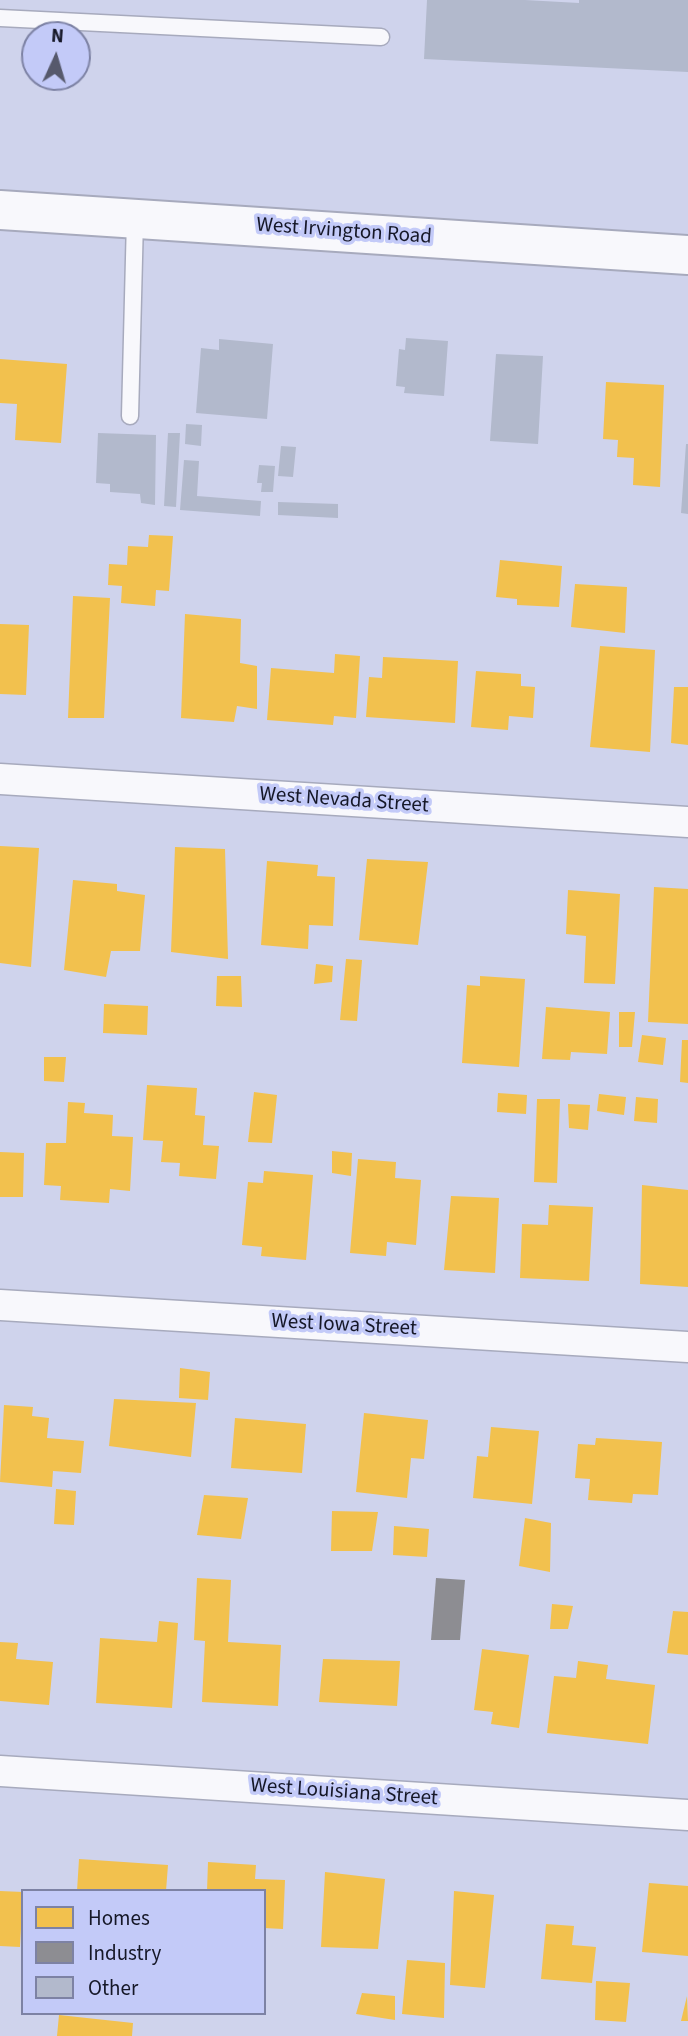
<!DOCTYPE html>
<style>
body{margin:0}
#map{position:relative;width:688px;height:2036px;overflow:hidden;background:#cfd3ec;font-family:"Source Sans 3",sans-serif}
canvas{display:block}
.legend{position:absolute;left:21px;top:1889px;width:245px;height:126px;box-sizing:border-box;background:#c3caf8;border:2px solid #7d82a4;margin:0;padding:9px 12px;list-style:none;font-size:21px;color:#151727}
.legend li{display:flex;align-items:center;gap:14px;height:35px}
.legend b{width:35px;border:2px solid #7d82a4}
.north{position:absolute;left:21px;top:21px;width:70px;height:70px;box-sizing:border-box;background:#c3caf8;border:2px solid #7d82a4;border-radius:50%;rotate:4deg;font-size:19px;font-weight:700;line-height:28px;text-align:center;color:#151727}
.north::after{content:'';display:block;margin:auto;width:24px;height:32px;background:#56596c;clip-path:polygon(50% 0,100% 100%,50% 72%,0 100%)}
</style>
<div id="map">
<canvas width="688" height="2036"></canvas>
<ul class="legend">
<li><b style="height:19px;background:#f2c14e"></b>Homes</li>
<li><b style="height:19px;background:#8d8d92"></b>Industry</li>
<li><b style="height:19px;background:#b2b9cc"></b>Other</li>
</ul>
<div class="north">N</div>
</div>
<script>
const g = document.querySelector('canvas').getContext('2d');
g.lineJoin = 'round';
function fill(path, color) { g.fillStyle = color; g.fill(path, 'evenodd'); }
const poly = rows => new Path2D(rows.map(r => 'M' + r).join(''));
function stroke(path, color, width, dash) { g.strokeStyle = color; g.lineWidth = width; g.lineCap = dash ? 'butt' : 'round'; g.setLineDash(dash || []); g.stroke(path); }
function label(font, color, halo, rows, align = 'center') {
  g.font = font + ' "Source Sans 3",sans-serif'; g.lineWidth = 7; g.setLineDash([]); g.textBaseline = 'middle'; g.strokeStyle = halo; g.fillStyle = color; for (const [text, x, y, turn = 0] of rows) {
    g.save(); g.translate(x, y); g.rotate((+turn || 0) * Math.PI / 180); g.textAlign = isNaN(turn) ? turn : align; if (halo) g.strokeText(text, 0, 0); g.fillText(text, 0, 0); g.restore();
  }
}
const homes = poly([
 [0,359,67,364,61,443,15,440,17,404,0,403],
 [606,382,664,385,660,487,633,485,634,458,617,457,618,440,603,439],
 [149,535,173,536,169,591,156,590,155,606,121,603,122,586,108,585,109,564,127,565,128,546,148,547],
 [500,560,562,566,559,607,517,605,517,599,496,597],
 [575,584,627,587,625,633,571,627],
 [73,596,110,598,104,718,68,718],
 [185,614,241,619,240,663,257,666,257,709,237,706,234,722,181,718],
 [0,624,29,625,26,695,0,694],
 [600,646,655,650,650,752,590,747],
 [335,654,360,656,356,718,334,716,333,725,267,720,271,668,334,673],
 [383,657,458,661,455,723,366,717,369,677,382,678],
 [476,671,521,674,521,686,535,687,533,718,509,716,508,730,471,727],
 [674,687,688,687,688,745,671,743],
 [0,846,39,848,31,967,0,963],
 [175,847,225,849,228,959,171,952],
 [367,859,428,862,418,945,359,940],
 [267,861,318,865,317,876,335,877,333,926,309,925,308,949,261,945],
 [73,880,117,884,117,891,145,895,140,951,111,951,106,977,64,970],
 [654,887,688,889,688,1024,648,1022],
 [568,890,620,894,615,984,584,983,586,936,566,934],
 [346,959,362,960,357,1021,340,1020],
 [316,964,333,966,332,982,314,984],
 [217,976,241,976,242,1007,216,1006],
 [480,976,525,979,519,1067,462,1063,467,985,480,986],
 [104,1004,148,1006,147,1035,103,1033],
 [546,1007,610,1012,607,1054,571,1052,570,1060,542,1059],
 [619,1012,635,1012,632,1047,619,1047],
 [642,1035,666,1038,663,1065,638,1062],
 [682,1040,688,1040,688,1083,680,1082],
 [44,1057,66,1057,64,1082,44,1081],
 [147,1085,197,1088,195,1115,205,1116,203,1145,219,1146,216,1179,179,1176,180,1163,161,1162,163,1141,143,1140],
 [254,1092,277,1095,272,1143,248,1142],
 [498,1093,527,1095,526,1114,497,1112],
 [599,1094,626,1097,624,1115,597,1111],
 [636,1097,658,1099,657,1123,634,1121],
 [537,1099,560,1099,557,1183,534,1182],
 [68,1102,85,1103,84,1113,113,1115,112,1136,133,1137,130,1191,110,1189,109,1203,60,1200,61,1186,44,1185,46,1143,66,1143],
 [568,1104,590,1105,588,1130,569,1128],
 [332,1151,352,1153,351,1176,332,1173],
 [0,1152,24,1153,23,1197,0,1197],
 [358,1159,396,1162,395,1178,421,1180,416,1245,387,1242,386,1256,350,1253],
 [264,1171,313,1175,306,1260,261,1256,262,1247,242,1245,248,1182,263,1183],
 [642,1185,688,1190,688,1287,640,1284],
 [451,1196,499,1198,495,1273,444,1270],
 [549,1205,593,1207,589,1281,520,1278,522,1224,548,1225],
 [180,1368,210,1372,208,1400,179,1398],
 [114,1399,196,1403,191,1457,109,1446],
 [4,1405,33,1407,32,1416,49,1418,47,1438,84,1441,81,1473,53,1471,52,1487,0,1482],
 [364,1413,428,1420,424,1459,411,1458,407,1498,356,1492],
 [235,1418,306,1424,302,1473,231,1468],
 [491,1427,539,1431,532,1504,473,1498,477,1456,488,1457],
 [596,1438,662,1442,658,1495,633,1494,632,1503,588,1500,590,1479,575,1478,578,1444,595,1445],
 [56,1489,76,1491,74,1525,54,1524],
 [204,1495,248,1498,241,1539,197,1535],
 [332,1511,378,1512,372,1551,331,1551],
 [525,1518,551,1523,550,1572,519,1566],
 [394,1526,429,1529,427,1557,393,1555],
 [197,1578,231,1580,228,1642,281,1645,278,1706,202,1702,205,1641,194,1640],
 [552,1604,573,1606,568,1629,550,1629],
 [673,1611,688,1612,688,1655,667,1653],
 [159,1621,178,1623,172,1708,96,1703,100,1638,157,1642],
 [0,1642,18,1643,16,1659,53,1662,49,1705,0,1701],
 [482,1649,529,1655,519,1728,491,1724,493,1712,474,1710],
 [323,1659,400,1661,397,1706,319,1702],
 [578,1661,608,1665,606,1679,655,1685,648,1744,547,1733,554,1676,576,1678],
 [79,1859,168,1865,166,1891,77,1891],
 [208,1862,256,1865,255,1879,285,1880,283,1929,264,1928,264,1891,207,1891],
 [325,1872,385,1879,378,1949,321,1947],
 [649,1883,688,1886,688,1956,642,1952],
 [0,1891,23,1892,20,1947,0,1946],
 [454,1891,494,1895,485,1988,450,1985],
 [546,1924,574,1926,572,1945,596,1947,592,1983,541,1979],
 [407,1960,445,1963,444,2018,402,2014],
 [596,1981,630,1983,626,2022,595,2020],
 [362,1993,395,1996,395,2020,356,2014],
 [687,1996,688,2021,681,2021],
 [59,2015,133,2023,132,2036,57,2036]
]);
const industry = poly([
 [436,1578,465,1580,460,1640,431,1640]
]);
const building = poly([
 [427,0,525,0,579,3,579,0,688,0,688,72,424,59],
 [406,338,448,341,444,396,404,393,405,387,396,386,399,349,405,350],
 [219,339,273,344,267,419,196,413,201,348,219,350],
 [496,354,543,356,538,444,490,441],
 [186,424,202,425,201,446,185,444],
 [98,433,156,435,155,505,141,503,140,494,110,492,110,484,96,483],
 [168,433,180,433,176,507,164,506],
 [686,444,688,444,688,514,681,513],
 [281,446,296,447,293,477,278,476],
 [184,460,199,461,197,496,261,501,260,516,180,510],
 [259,465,275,466,273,492,261,492,262,483,257,483],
 [278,502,338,504,338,518,278,515]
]);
const lane = poly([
 [0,18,381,37],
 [130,416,135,219]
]);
const street = poly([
 [0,779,688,822],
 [0,1305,688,1347],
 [0,1771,688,1815]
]);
const secondary = poly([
 [0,210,688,255]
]);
const streetNames = [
 ["West Irvington Road",344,232,4],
 ["West Nevada Street",344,801,4],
 ["West Iowa Street",344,1326,3],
 ["West Louisiana Street",344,1793,4]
];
fill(homes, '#f2c14e');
fill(industry, '#8d8d92');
fill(building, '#b2b9cc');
stroke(lane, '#a7aabd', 19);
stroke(street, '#a7aabd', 33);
stroke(secondary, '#a7aabd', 42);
stroke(lane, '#f8f8fc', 16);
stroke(street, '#f8f8fc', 30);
stroke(secondary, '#f8f8fc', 38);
label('21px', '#151727', '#c3caf8', streetNames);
</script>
